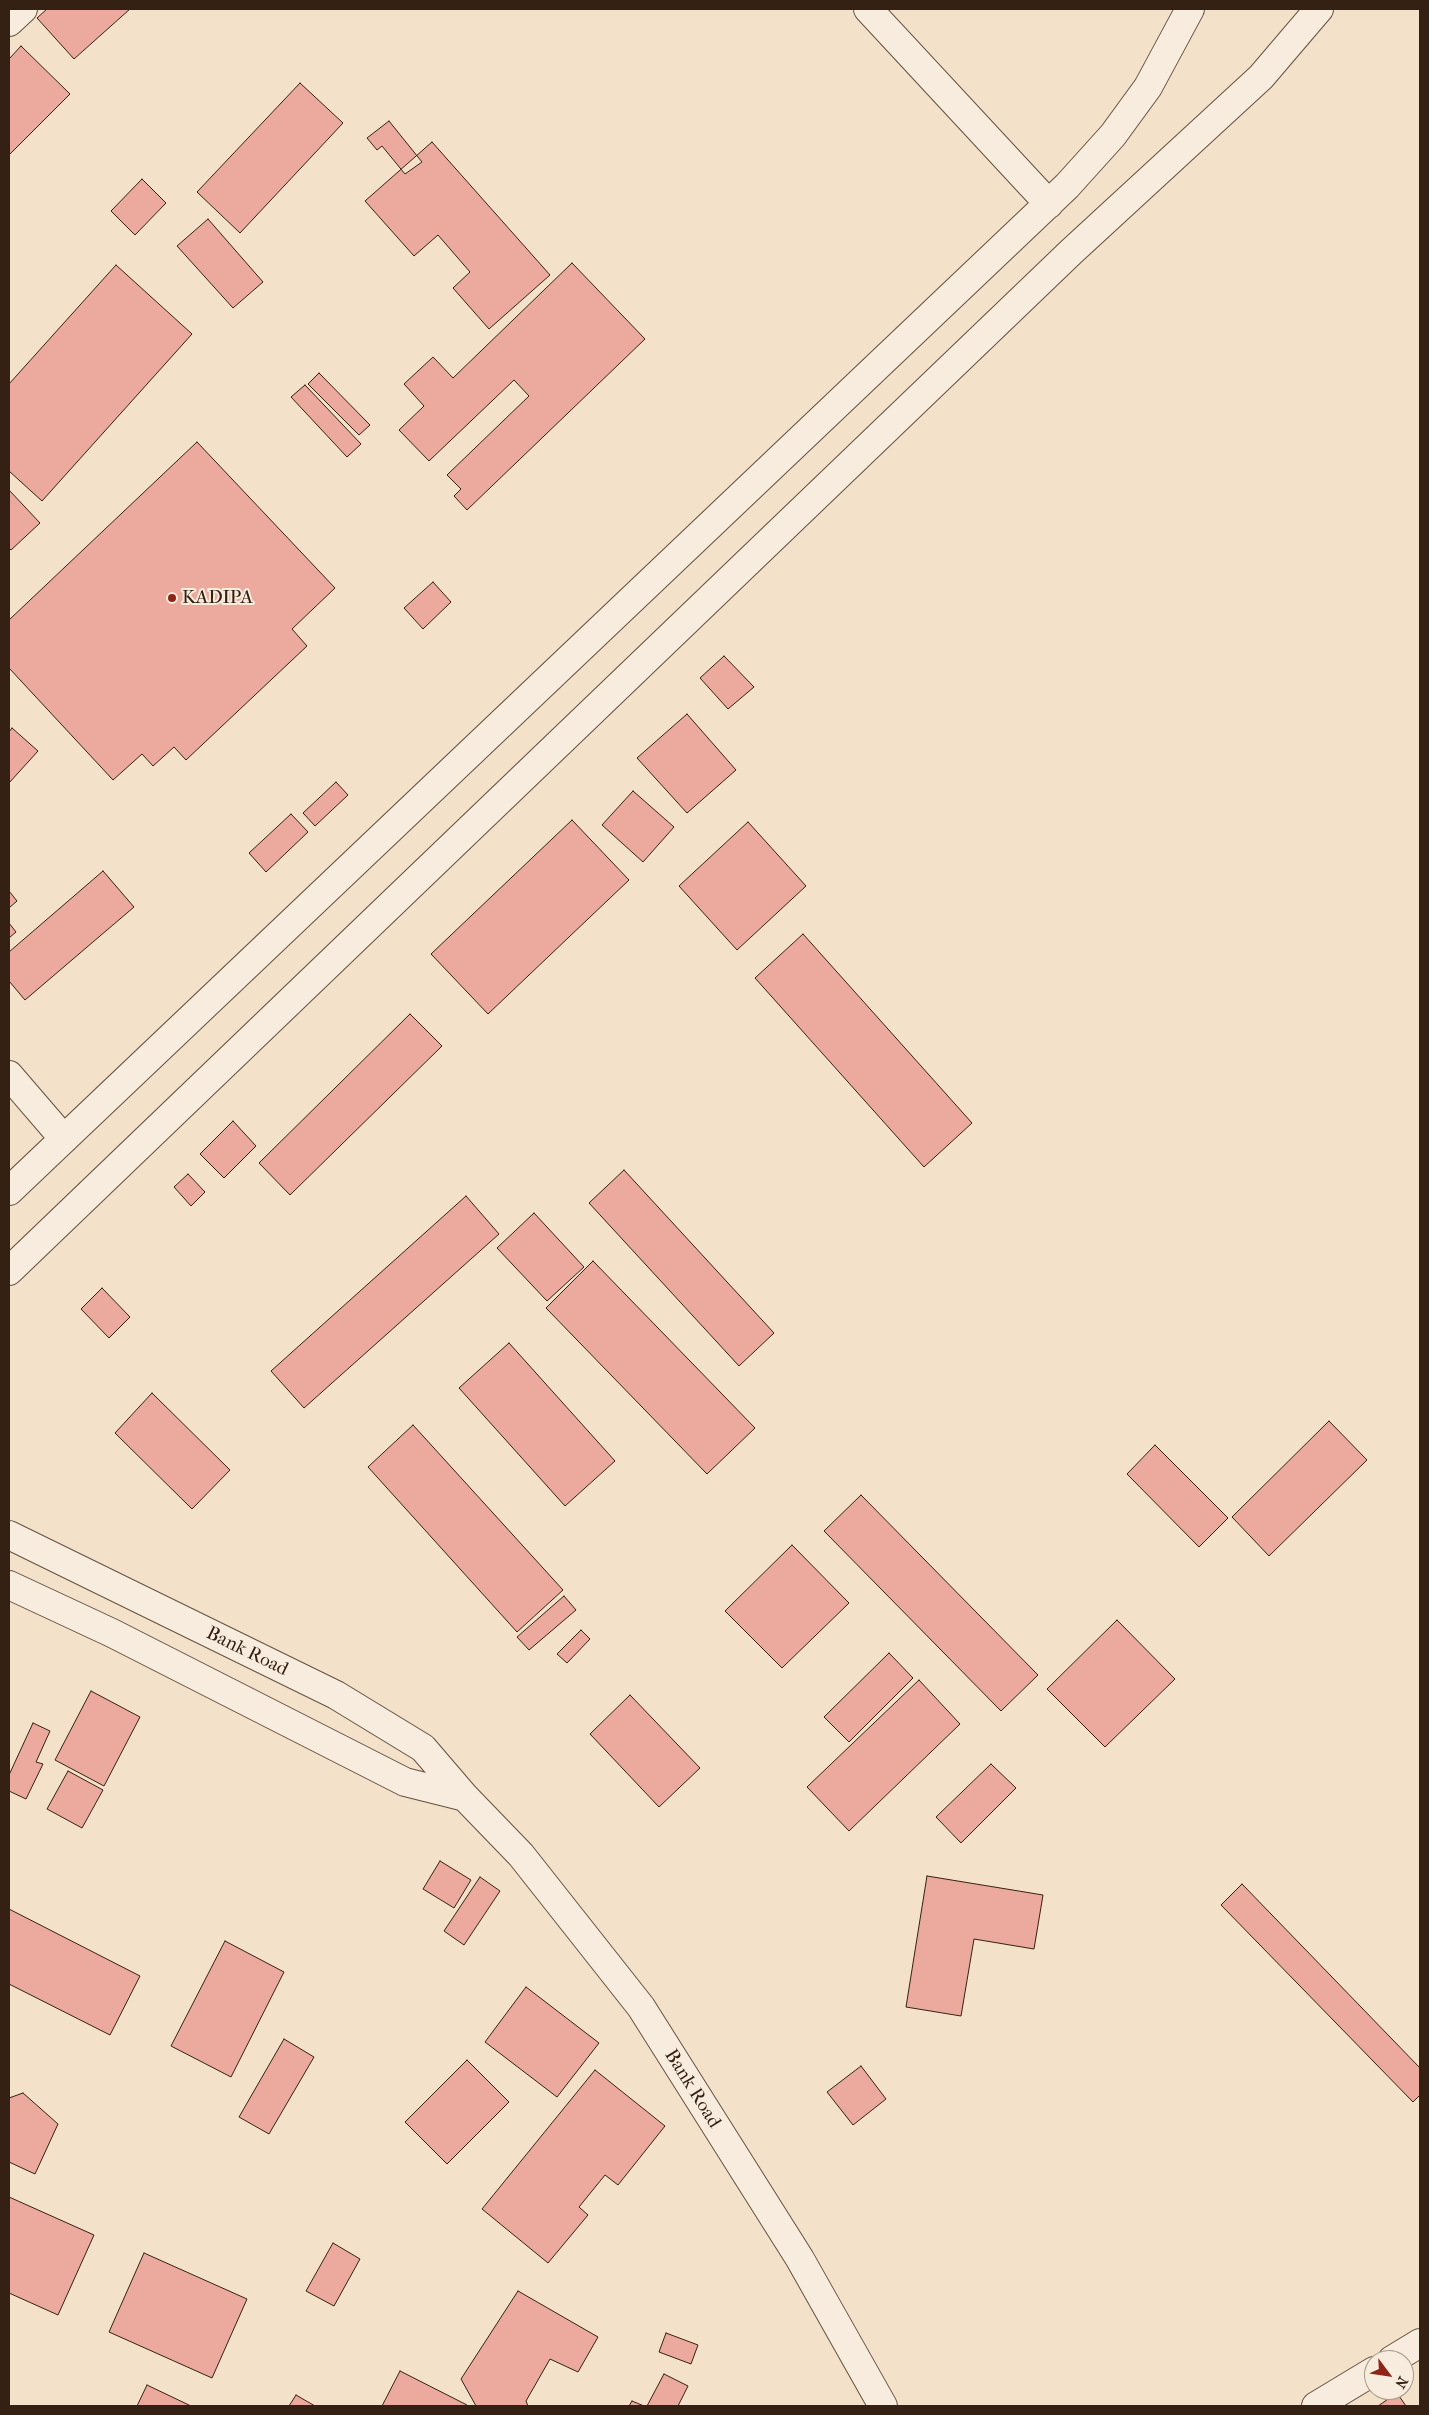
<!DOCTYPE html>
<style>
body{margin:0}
#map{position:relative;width:1429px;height:2415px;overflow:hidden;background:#f3e1ca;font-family:"IM FELL French Canon",serif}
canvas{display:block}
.frame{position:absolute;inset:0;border:10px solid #352113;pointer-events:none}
.north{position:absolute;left:1364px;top:2350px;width:50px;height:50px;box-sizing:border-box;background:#f7ecdd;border:1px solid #a99b8c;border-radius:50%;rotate:121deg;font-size:14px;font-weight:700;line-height:20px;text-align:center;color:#352113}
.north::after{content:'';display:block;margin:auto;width:18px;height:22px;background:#8f2418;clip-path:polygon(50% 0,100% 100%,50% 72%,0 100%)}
</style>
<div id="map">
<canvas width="1429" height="2415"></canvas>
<div class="frame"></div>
<div class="north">N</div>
</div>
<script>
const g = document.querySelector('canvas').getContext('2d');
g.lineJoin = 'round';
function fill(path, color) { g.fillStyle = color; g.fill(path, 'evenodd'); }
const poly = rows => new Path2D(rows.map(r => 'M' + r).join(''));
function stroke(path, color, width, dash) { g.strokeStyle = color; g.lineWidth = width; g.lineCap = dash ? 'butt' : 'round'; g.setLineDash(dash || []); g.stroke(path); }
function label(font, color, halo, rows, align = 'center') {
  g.font = font + ' "IM FELL French Canon",serif'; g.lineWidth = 4; g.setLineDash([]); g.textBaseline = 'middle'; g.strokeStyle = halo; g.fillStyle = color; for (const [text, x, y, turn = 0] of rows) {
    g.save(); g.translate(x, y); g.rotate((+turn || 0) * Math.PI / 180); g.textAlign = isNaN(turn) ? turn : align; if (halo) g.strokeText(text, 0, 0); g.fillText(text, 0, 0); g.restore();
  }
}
const building = poly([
 [47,9,130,9,74,59,37,18,47,9],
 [21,46,70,94,9,155,9,59,21,46],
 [300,83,343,123,240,233,197,192,300,83],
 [389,121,422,162,405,174,382,146,377,150,367,138,389,121],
 [432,142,550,275,489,329,453,288,470,272,438,235,414,256,365,201,432,142],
 [142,179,166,203,135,235,111,211,142,179],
 [208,219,263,282,233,308,177,246,208,219],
 [572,263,645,339,467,510,454,496,461,489,447,475,529,396,514,380,429,461,399,430,424,406,404,384,433,357,453,378,572,263],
 [116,265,192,334,42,501,9,471,9,384,116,265],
 [319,373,370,425,359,435,308,384,319,373],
 [305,385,361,444,347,457,291,397,305,385],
 [197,442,335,588,292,629,307,646,186,760,174,747,153,766,142,754,113,780,9,668,9,620,197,442],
 [9,490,40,523,11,550,9,548,9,490],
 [433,582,451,602,423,629,404,608,433,582],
 [724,656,754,687,728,709,700,678,724,656],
 [687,714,736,770,687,813,637,758,687,714],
 [12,728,38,751,9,783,9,732,12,728],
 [336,782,348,795,315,826,303,813,336,782],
 [633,791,674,827,643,862,602,825,633,791],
 [291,814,308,832,266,872,249,853,291,814],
 [572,820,629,880,488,1014,431,954,572,820],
 [748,822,806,886,737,950,679,886,748,822],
 [103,871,134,907,25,1000,9,981,9,952,103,871],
 [9,891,17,901,9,908,9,891],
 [9,923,16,932,9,938,9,923],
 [803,934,972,1123,924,1167,755,978,803,934],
 [410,1014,442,1046,290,1195,259,1163,410,1014],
 [233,1121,256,1146,224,1178,200,1154,233,1121],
 [624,1170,774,1333,739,1366,589,1203,624,1170],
 [188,1174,205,1192,191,1206,174,1187,188,1174],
 [466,1196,499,1234,304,1408,271,1371,466,1196],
 [534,1213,584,1267,547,1301,497,1248,534,1213],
 [593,1261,755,1428,707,1474,546,1308,593,1261],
 [102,1288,130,1317,109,1338,81,1309,102,1288],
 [509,1343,615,1461,565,1506,459,1388,509,1343],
 [152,1393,230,1470,192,1509,115,1433,152,1393],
 [1329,1421,1367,1460,1269,1556,1232,1517,1329,1421],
 [413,1425,563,1590,517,1632,368,1467,413,1425],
 [1155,1445,1228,1518,1199,1547,1127,1474,1155,1445],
 [861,1495,1038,1675,1001,1711,824,1531,861,1495],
 [792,1545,849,1603,782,1668,725,1611,792,1545],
 [564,1596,576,1610,529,1650,517,1637,564,1596],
 [1117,1620,1175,1679,1105,1747,1047,1689,1117,1620],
 [581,1630,590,1639,567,1663,557,1654,581,1630],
 [889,1653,913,1678,849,1742,824,1717,889,1653],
 [919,1680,960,1724,849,1831,807,1787,919,1680],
 [91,1691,140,1717,104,1786,55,1760,91,1691],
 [630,1695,700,1768,659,1807,590,1734,630,1695],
 [33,1723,50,1731,36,1762,43,1764,26,1799,9,1791,9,1775,33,1723],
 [991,1764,1016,1788,961,1843,936,1817,991,1764],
 [68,1771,103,1790,82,1828,47,1809,68,1771],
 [440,1861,471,1880,454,1908,423,1889,440,1861],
 [927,1876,1043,1895,1034,1949,974,1939,961,2016,906,2007,927,1876],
 [480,1877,500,1891,464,1945,444,1931,480,1877],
 [1242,1884,1420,2068,1420,2095,1413,2102,1221,1905,1242,1884],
 [9,1909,140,1976,110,2035,9,1984,9,1909],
 [225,1941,284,1972,231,2077,171,2046,225,1941],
 [526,1987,599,2043,557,2097,485,2042,526,1987],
 [284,2039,314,2057,269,2134,239,2117,284,2039],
 [467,2060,509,2102,447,2164,405,2122,467,2060],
 [861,2066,886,2099,853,2125,827,2092,861,2066],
 [595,2070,665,2126,618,2185,605,2175,579,2207,588,2215,548,2263,482,2209,595,2070],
 [23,2093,58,2124,35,2174,9,2162,9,2098,23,2093],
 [9,2197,94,2235,58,2315,9,2293,9,2197],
 [333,2243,360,2259,334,2306,306,2291,333,2243],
 [144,2253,247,2299,212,2378,109,2332,144,2253],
 [518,2291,598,2337,578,2372,550,2359,526,2401,528,2406,476,2406,461,2379,518,2291],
 [666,2333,698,2345,691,2364,659,2352,666,2333],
 [400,2371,467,2405,467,2406,382,2406,400,2371],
 [664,2374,688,2386,678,2406,647,2406,664,2374],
 [147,2385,191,2406,137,2406,147,2385],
 [1397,2393,1406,2406,1378,2406,1397,2393],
 [296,2395,315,2406,289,2406,296,2395],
 [632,2401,644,2406,629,2406,632,2401]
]);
const minor = poly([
 [868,9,1049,204],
 [9,22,23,9],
 [9,1075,64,1139],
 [9,1191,1067,186,1113,135,1148,87,1190,9],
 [9,1271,1071,252,1261,77,1319,9],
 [9,1535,336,1695,423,1748,465,1797,521,1855,641,2007,800,2259,883,2406],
 [9,1585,112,1633,405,1782,465,1797],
 [1392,2360,1420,2343],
 [1316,2406,1374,2371]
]);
const markers = [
 [172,598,5,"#8f2418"]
];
const poiNames = [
 ["KADIPA",182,598]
];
const streetNames = [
 ["Bank Road",247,1652,26],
 ["Bank Road",692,2089,58]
];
fill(building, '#ebaa9d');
stroke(building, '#352113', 1);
stroke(minor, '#645141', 30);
stroke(minor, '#f7ecdd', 28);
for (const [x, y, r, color] of markers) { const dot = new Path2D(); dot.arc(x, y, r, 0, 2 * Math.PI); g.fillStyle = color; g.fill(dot); stroke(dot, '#f7ecdd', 2); }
label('19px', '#352113', '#f7ecdd', poiNames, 'left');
label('19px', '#352113', '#f7ecdd', streetNames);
</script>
